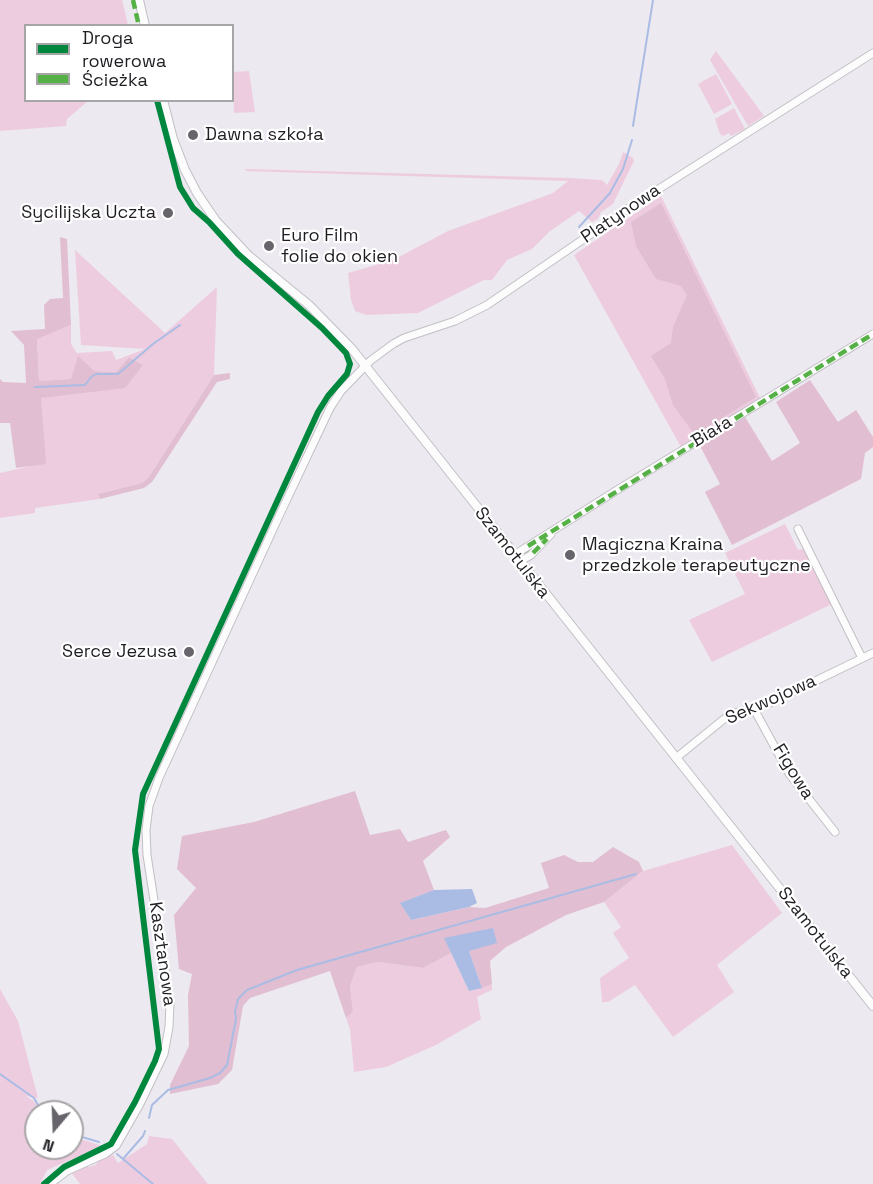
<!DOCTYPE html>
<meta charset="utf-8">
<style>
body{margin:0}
#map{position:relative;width:873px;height:1184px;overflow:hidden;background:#ece9f0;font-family:"Space Grotesk",sans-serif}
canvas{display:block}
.legend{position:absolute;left:24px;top:24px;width:210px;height:78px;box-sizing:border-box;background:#fff;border:2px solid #a6a5a7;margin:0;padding:8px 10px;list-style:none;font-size:18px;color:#201e23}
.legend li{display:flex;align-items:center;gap:12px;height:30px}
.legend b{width:30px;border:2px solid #a6a5a7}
.north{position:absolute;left:24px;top:1100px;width:60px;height:60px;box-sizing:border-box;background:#fff;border:2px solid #a6a5a7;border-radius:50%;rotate:199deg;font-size:16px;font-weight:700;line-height:24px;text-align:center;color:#201e23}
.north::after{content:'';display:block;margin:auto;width:21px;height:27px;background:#67656b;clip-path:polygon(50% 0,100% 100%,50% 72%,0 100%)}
</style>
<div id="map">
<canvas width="873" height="1184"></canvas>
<ul class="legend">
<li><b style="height:8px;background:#00873e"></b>Droga rowerowa</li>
<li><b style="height:8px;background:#55b145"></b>Ścieżka</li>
</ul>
<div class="north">N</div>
</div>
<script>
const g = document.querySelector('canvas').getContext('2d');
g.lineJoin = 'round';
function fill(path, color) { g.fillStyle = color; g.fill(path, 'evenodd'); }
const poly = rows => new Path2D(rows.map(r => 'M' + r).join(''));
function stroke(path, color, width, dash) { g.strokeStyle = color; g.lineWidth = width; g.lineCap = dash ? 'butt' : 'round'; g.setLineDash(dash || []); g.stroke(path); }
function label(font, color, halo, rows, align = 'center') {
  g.font = font + ' "Space Grotesk",sans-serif'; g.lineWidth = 4.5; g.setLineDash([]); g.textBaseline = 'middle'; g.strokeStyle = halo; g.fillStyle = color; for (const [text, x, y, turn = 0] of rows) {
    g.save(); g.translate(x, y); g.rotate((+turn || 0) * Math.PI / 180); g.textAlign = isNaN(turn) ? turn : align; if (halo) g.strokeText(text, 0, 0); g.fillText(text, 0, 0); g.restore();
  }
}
const green = poly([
 [0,0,122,0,128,25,26,26,26,100,88,101,67,119,66,126,0,131],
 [716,51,764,116,748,126,710,60],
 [249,71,255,112,234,113,233,72],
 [716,74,732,104,714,114,698,84],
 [734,108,745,129,731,136,729,133,723,136,720,134,715,119],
 [623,152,633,158,634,161,613,204,601,212,598,219,592,222,579,211,549,232,532,249,507,260,492,280,484,280,418,313,366,315,355,311,351,300,348,273,393,260,448,231,553,193,568,181,246,171,245,169,570,178,602,180,607,185,619,164],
 [661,196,760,398,681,447,574,255],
 [75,250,165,333,217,287,214,375,149,477,142,483,99,494,100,499,35,508,35,513,0,518,0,473,35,465,41,398,143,365,129,357,116,372,94,371,71,379,39,381,37,338,71,325,71,344,77,353,112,351,116,360,145,349,81,345],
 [785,524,798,550,804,549,832,604,712,662,689,620,745,594,725,553],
 [732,845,782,913,717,965,734,992,673,1037,635,985,608,1002,602,1002,600,978,629,958,613,933,621,927,604,902,643,871],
 [451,953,469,991,492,984,492,990,477,997,481,1019,436,1045,386,1067,354,1072,350,1029,346,1018,353,1012,350,986,357,967,378,962,423,968],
 [0,989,18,1021,38,1098,26,1096,35,1102,40,1112,36,1112,36,1148,72,1148,72,1136,102,1146,47,1170,40,1184,0,1184],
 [149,1136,172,1139,208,1184,80,1184,71,1172,87,1166,89,1167,96,1165,98,1161,113,1155,118,1163,147,1144]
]);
const forest = poly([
 [661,203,756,397,695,435,673,405,665,379,651,356,671,343,673,327,687,295,681,286,656,279,636,246,631,222],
 [60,237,67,239,71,325,37,339,39,381,71,379,78,356,94,371,116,372,129,357,143,365,125,388,41,398,46,464,16,468,10,423,0,423,0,379,3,382,26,383,24,345,11,331,45,329,44,305,50,299,63,298],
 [230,373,230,379,217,382,152,482,144,488,100,499,98,494,142,483,149,477,214,375],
 [810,380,838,422,856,410,873,437,873,447,865,453,861,479,732,545,705,492,720,484,700,446,745,417,772,461,800,443,776,402],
 [355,791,370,835,400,829,408,842,446,830,450,837,423,861,434,890,401,903,411,920,469,907,485,908,549,888,541,863,564,855,578,862,593,862,613,847,639,862,643,871,604,902,566,915,506,947,490,961,492,984,482,988,469,951,445,938,451,953,423,968,378,962,357,967,350,986,353,1012,346,1018,330,971,250,998,243,1006,232,1070,218,1084,170,1094,170,1085,189,1046,188,995,192,974,179,969,176,936,174,915,196,888,177,869,182,836,254,822]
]);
const water = poly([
 [472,889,477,903,469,907,411,920,400,903,434,890],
 [493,928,497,943,469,951,482,988,469,991,444,938]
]);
const stream = poly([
 [633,126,653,0],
 [579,227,610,193,623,169,632,140],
 [35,387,85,385,91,377,96,374,118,374,153,344,180,325],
 [0,1074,34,1098,42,1112],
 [149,1118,152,1105,168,1090,210,1078,220,1073,227,1065,236,1019,235,1012,238,999,247,990,297,970,636,874],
 [72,1134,99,1142],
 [117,1154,153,1184],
 [123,1159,143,1136,145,1131]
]);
const minor = poly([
 [798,529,862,658],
 [514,555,622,487,873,334],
 [519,562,531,555,551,534],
 [754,709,790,775,835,832],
 [676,758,724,719,735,713,754,709,772,702,873,653],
 [50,1184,67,1171,105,1154,116,1146,140,1104,164,1054,169,1027,170,1003,147,855,146,830,149,806,159,778,280,514,330,408,341,391,370,361,393,344,404,338,455,321,487,305,632,206,873,53]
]);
const tertiary = poly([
 [139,0,145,26],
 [163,100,173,139,185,170,197,193,216,221,248,255,309,305,352,349,873,1006]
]);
const quiet = poly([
 [133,0,139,26],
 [528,546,873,334],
 [533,553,547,539]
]);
const cycleway = poly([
 [44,1184,64,1167,111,1144,135,1102,155,1061,159,1049,135,850,143,794,318,412,328,396,347,374,350,364,346,353,322,328,238,254,209,222,193,208,180,187,157,100]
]);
const markers = [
 [193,135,6,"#67656b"],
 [168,213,6,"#67656b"],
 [269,246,6,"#67656b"],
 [570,555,6,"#67656b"],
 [189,652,6,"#67656b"]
];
const poiNames = [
 ["Dawna szkoła",205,135],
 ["Sycilijska Uczta",156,213,"right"],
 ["Euro Film",281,236],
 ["folie do okien",281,257],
 ["Magiczna Kraina",582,545],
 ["przedzkole terapeutyczne",582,566],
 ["Serce Jezusa",177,652,"right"]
];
const streetNames = [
 ["Platynowa",621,214,-34],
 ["Biała",712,432,-31],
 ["Szamotulska",512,553,52],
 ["Sekwojowa",771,700,-24],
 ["Figowa",793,772,58],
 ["Szamotulska",815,933,52],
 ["Kasztanowa",162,954,82]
];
fill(green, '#eecce0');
fill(forest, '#e1bed2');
fill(water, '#aabce3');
stroke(stream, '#aabce3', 2);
stroke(minor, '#c1bfc4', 9);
stroke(tertiary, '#c1bfc4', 10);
stroke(minor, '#fcfcfd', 7);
stroke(tertiary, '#fcfcfd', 8);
stroke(quiet, '#55b145', 4.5, [9, 4.5]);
stroke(cycleway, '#00873e', 6);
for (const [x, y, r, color] of markers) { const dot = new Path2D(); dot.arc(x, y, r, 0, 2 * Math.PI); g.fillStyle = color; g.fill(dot); stroke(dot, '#fff', 2); }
label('18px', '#201e23', '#fff', poiNames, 'left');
label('18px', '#201e23', '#fff', streetNames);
</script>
